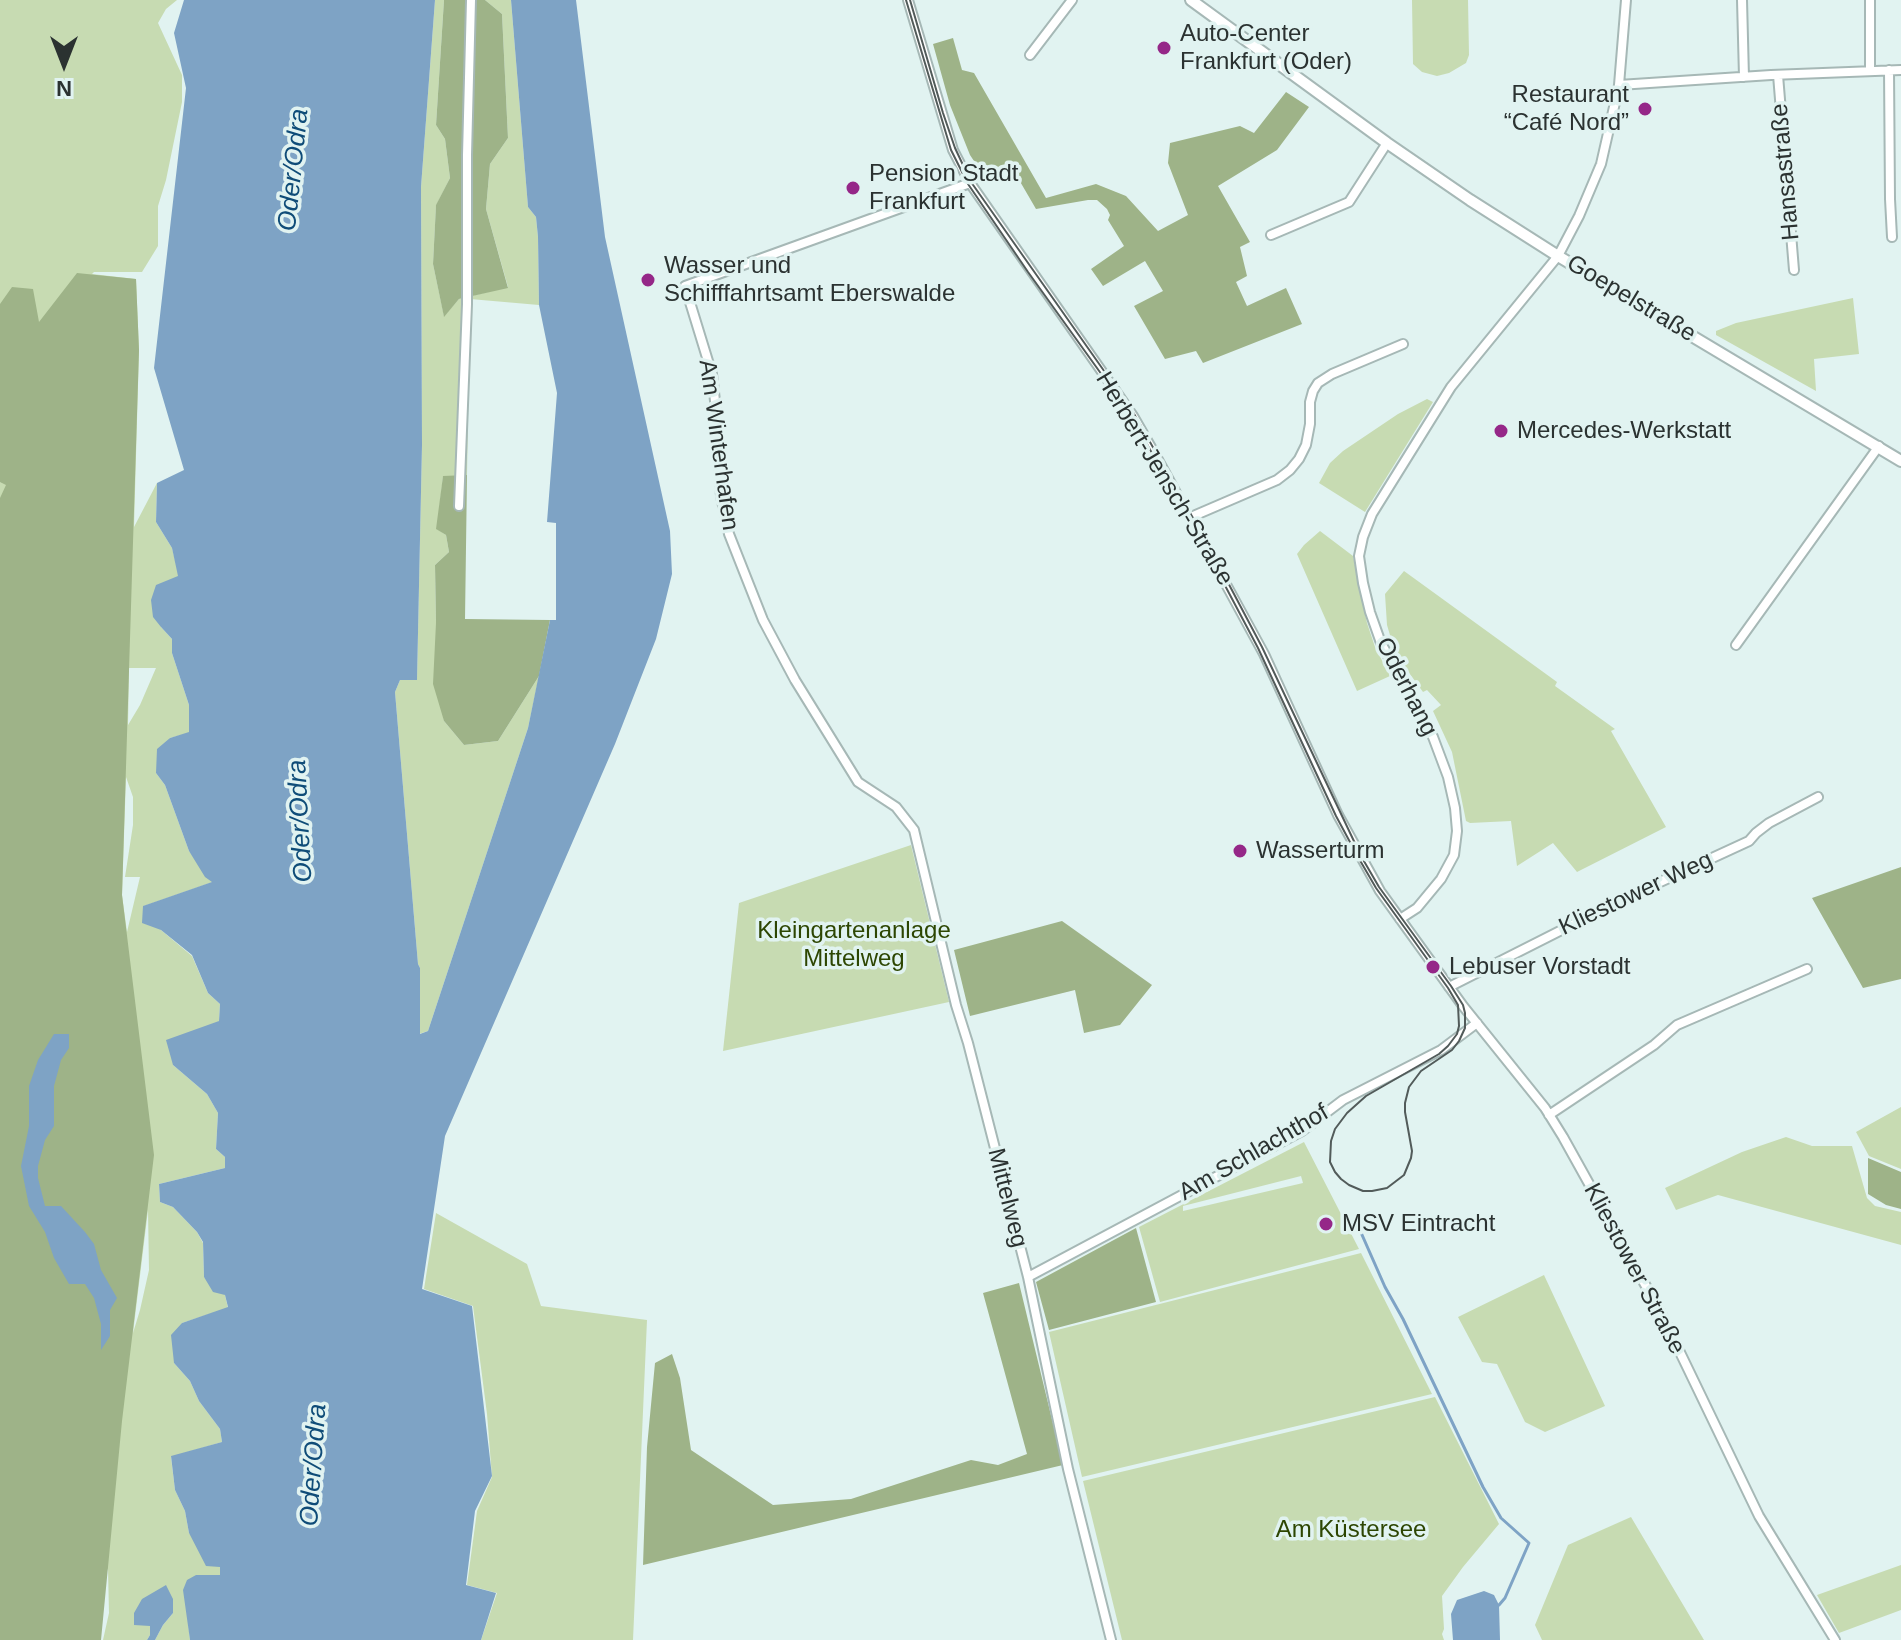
<!DOCTYPE html>
<meta charset="utf-8">
<style>
body{margin:0}
#map{position:relative;width:1901px;height:1640px;overflow:hidden;background:#e1f3f1;font-family:Helvetica,sans-serif}
canvas{display:block}
.north{position:absolute;left:24px;top:24px;width:80px;height:80px;-webkit-text-stroke:6px #e1f3f1;paint-order:stroke;rotate:180deg;font-size:22px;font-weight:700;line-height:32px;text-align:center;color:#2b3231}
.north::after{content:'';display:block;margin:auto;width:28px;height:36px;background:#2b3231;clip-path:polygon(50% 0,100% 100%,50% 72%,0 100%)}
</style>
<div id="map">
<canvas width="1901" height="1640"></canvas>
<div class="north">N</div>
</div>
<script>
const g = document.querySelector('canvas').getContext('2d');
g.lineJoin = 'round';
function fill(path, color) { g.fillStyle = color; g.fill(path, 'evenodd'); }
const poly = rows => new Path2D(rows.map(r => 'M' + r).join(''));
function stroke(path, color, width, dash) { g.strokeStyle = color; g.lineWidth = width; g.lineCap = dash ? 'butt' : 'round'; g.setLineDash(dash || []); g.stroke(path); }
function label(font, color, halo, rows, align = 'center') {
  g.font = font + ' Helvetica,sans-serif'; g.lineWidth = 7; g.setLineDash([]); g.textBaseline = 'middle'; g.strokeStyle = halo; g.fillStyle = color; for (const [text, x, y, turn = 0] of rows) {
    g.save(); g.translate(x, y); g.rotate((+turn || 0) * Math.PI / 180); g.textAlign = isNaN(turn) ? turn : align; if (halo) g.strokeText(text, 0, 0); g.fillText(text, 0, 0); g.restore();
  }
}
const green = poly([
 [0,0,177,0,166,9,158,23,182,75,182,102,166,180,158,206,158,246,142,272,94,272,92,274,136,279,139,350,134,527,157,483,156,522,172,548,179,576,161,627,172,639,172,653,189,705,189,733,170,738,156,773,165,785,189,851,213,882,144,906,161,930,192,956,208,993,220,1004,219,1021,173,1065,207,1094,218,1113,216,1149,225,1157,225,1168,159,1184,160,1202,173,1207,197,1232,203,1243,204,1277,225,1295,228,1308,182,1323,174,1363,190,1381,199,1401,220,1429,222,1442,171,1457,175,1490,185,1511,189,1533,220,1566,220,1575,196,1575,188,1622,190,1640,155,1640,163,1625,173,1613,150,1625,150,1635,147,1640,103,1640,109,1613,108,1569,0,1640],
 [129,668,156,668,140,705,128,725],
 [126,777,133,797,133,825,125,877,140,877,127,932,122,895],
 [148,1210,149,1270,140,1310,133,1333],
 [435,0,444,0,436,125,445,139,450,178,436,206,433,264,444,316,459,299,508,287,486,209,490,164,508,138,502,14,485,0,511,0,528,207,536,217,538,237,539,305,470,299,467,475,443,477,437,529,446,535,449,552,435,565,436,623,444,721,464,745,498,741,539,676,528,728,428,1031,419,1034,420,968,418,964,395,692,400,680,417,679,422,445,421,187],
 [1412,0,1468,0,1469,55,1466,63,1449,73,1437,76,1422,72,1413,64],
 [1853,298,1859,354,1814,359,1816,391,1716,335,1716,331,1736,323],
 [1427,399,1433,402,1365,512,1319,483,1330,463,1343,451,1398,414],
 [1320,531,1353,556,1367,623,1375,647,1390,676,1357,691,1297,554,1304,545],
 [1404,571,1557,682,1555,686,1615,729,1611,731,1666,827,1577,872,1553,843,1517,866,1511,821,1470,823,1466,821,1452,752,1433,711,1441,705,1427,690,1423,692,1407,670,1392,642,1387,625,1385,594],
 [911,845,949,1002,723,1051,739,903],
 [1901,1107,1901,1169,1869,1156,1856,1132],
 [1786,1137,1812,1146,1852,1146,1867,1198,1875,1206,1901,1212,1901,1245,1718,1195,1676,1210,1665,1188,1742,1152],
 [1304,1142,1359,1249,1160,1302,1139,1227],
 [1301,1176,1303,1183,1183,1211,1183,1206],
 [436,1213,527,1264,541,1306,647,1320,633,1640,481,1640,497,1593,467,1585,477,1511,492,1477,487,1414,473,1306,424,1289],
 [1361,1253,1432,1394,1082,1477,1049,1332],
 [1544,1275,1605,1406,1545,1432,1525,1422,1497,1364,1482,1362,1458,1317],
 [1435,1397,1499,1524,1463,1567,1442,1596,1444,1629,1442,1634,1444,1640,1122,1640,1083,1481],
 [1631,1517,1704,1640,1542,1640,1535,1625,1568,1545],
 [1901,1565,1901,1610,1839,1633,1817,1595]
]);
const forest = poly([
 [444,0,485,0,502,14,508,138,490,164,486,209,508,288,459,299,444,317,433,264,436,205,450,178,445,139,436,125],
 [953,38,962,70,974,73,1046,198,1096,184,1126,196,1158,231,1188,215,1168,163,1170,143,1240,126,1254,133,1286,92,1309,107,1277,150,1218,186,1250,242,1240,247,1247,276,1236,282,1247,306,1286,288,1302,324,1203,363,1196,351,1165,359,1134,306,1163,291,1145,261,1103,286,1091,269,1124,246,1108,220,1110,215,1107,209,1097,200,1088,200,1036,209,1011,166,998,169,980,170,970,155,950,105,933,44],
 [77,273,136,279,139,350,122,895,154,1155,122,1421,101,1640,0,1640,0,498,6,485,0,482,0,304,12,287,33,289,39,322],
 [467,475,465,619,550,620,539,676,498,741,464,745,444,721,433,684,436,623,435,565,449,552,446,535,436,529,443,476],
 [1901,867,1901,979,1863,988,1812,898],
 [1062,921,1152,985,1120,1025,1084,1033,1075,990,970,1016,954,950],
 [1868,1158,1901,1172,1901,1209,1886,1205,1868,1194],
 [1136,1228,1156,1302,1049,1330,1036,1282],
 [1019,1283,1063,1465,643,1565,647,1447,655,1363,672,1354,680,1378,691,1450,773,1505,851,1499,971,1460,998,1465,1027,1454,983,1293]
]);
const water = poly([
 [184,0,435,0,421,187,422,445,417,680,400,680,395,692,418,964,420,968,420,1034,428,1031,528,728,550,620,556,620,556,523,547,522,557,393,539,305,538,237,536,217,528,207,511,0,576,0,605,237,670,531,672,574,656,639,615,744,445,1136,422,1289,472,1306,492,1476,475,1511,466,1585,496,1593,481,1640,190,1640,183,1590,187,1580,196,1575,220,1575,220,1567,206,1566,189,1533,185,1511,175,1490,171,1456,222,1442,220,1429,199,1401,190,1381,174,1363,171,1335,182,1323,228,1307,225,1295,213,1292,204,1277,203,1242,197,1232,173,1207,160,1202,159,1184,225,1168,225,1157,216,1149,218,1113,207,1094,173,1065,166,1040,219,1021,220,1004,208,993,192,955,161,930,142,923,143,906,212,882,205,877,189,851,165,785,156,773,157,749,170,738,189,732,189,705,172,653,172,639,161,627,153,617,151,600,156,585,178,576,172,548,156,522,157,483,184,470,154,368,186,88,174,33],
 [54,1034,69,1034,69,1048,61,1060,54,1086,54,1126,45,1140,38,1166,38,1178,45,1206,61,1206,85,1232,94,1244,101,1270,117,1298,110,1310,110,1336,101,1350,101,1324,94,1298,85,1284,69,1284,54,1258,45,1232,29,1206,21,1166,29,1126,29,1086,38,1060],
 [166,1585,173,1599,173,1613,163,1625,155,1640,147,1640,150,1635,150,1626,134,1625,134,1613,142,1599],
 [1484,1591,1494,1595,1499,1605,1500,1640,1453,1640,1451,1614,1457,1600]
]);
const stream = poly([
 [1359,1228,1385,1287,1403,1319,1483,1487,1501,1518,1529,1543,1505,1598,1499,1605]
]);
const minor = poly([
 [908,0,953,150,970,183,1133,416,1156,456,1264,654,1338,815,1380,891,1463,1006,1545,1108,1563,1137,1662,1315,1759,1516,1835,1640],
 [1742,0,1744,77],
 [1870,0,1870,70],
 [1030,55,1072,0],
 [1889,70,1890,199,1892,237],
 [1778,75,1794,270],
 [1619,85,1771,75,1901,70],
 [970,183,685,286,712,374,716,410,721,496,729,534,763,620,795,680,858,782,896,807,914,830,956,1005,968,1043,1028,1277,1068,1469,1111,1640],
 [1271,235,1349,202,1387,143],
 [459,506,467,304,467,155,471,0],
 [1191,517,1277,480,1290,470,1299,459,1306,445,1310,424,1310,402,1313,391,1318,383,1332,374,1403,344],
 [1736,645,1879,446],
 [1400,919,1417,908,1441,879,1454,855,1457,831,1455,808,1448,777,1433,737,1381,643,1370,612,1363,583,1359,556,1363,537,1372,514,1451,387,1558,256,1579,216,1601,164,1619,85,1626,0],
 [1449,987,1621,900,1749,841,1756,833,1769,823,1818,797],
 [1549,1115,1654,1045,1677,1025,1807,969],
 [1028,1277,1302,1131,1343,1100,1441,1050,1477,1023]
]);
const tertiary = poly([
 [1191,0,1387,143,1470,200,1558,256,1901,461]
]);
const tram = poly([
 [906,0,951,150,968,184,1028,272,1130,414,1202,542,1258,648,1336,816,1358,857,1376,888,1448,988,1458,1005,1459,1026,1457,1034,1448,1046,1439,1054,1366,1096,1347,1113,1335,1129,1331,1141,1330,1162,1335,1172,1341,1179,1349,1185,1363,1191,1372,1191,1387,1188,1404,1175,1411,1158,1412,1151,1405,1112,1405,1103,1409,1087,1421,1071,1452,1050,1459,1041,1465,1028,1465,1013,1463,1005,1451,986,1379,887,1361,856,1262,647,1206,541,1133,412,971,182,955,148,943,113,910,0]
]);
const markers = [
 [1164,48,8,"#952788"],
 [1645,109,8,"#952788"],
 [853,188,8,"#952788"],
 [648,280,8,"#952788"],
 [1501,431,8,"#952788"],
 [1240,851,8,"#952788"],
 [1433,967,8,"#952788"],
 [1326,1224,8,"#952788"]
];
const poiNames = [
 ["Auto-Center",1180,34],
 ["Frankfurt (Oder)",1180,62],
 ["Restaurant",1629,95,"right"],
 ["“Café Nord”",1629,123,"right"],
 ["Pension Stadt",869,174],
 ["Frankfurt",869,202],
 ["Wasser und",664,266],
 ["Schifffahrtsamt Eberswalde",664,294],
 ["Mercedes-Werkstatt",1517,431],
 ["Wasserturm",1256,851],
 ["Lebuser Vorstadt",1449,967],
 ["MSV Eintracht",1342,1224]
];
const streetNames = [
 ["Hansastraße",1786,172,-95],
 ["Goepelstraße",1631,299,31],
 ["Am Winterhafen",718,445,82],
 ["Herbert-Jensch-Straße",1164,479,59],
 ["Oderhang",1406,687,63],
 ["Kliestower Weg",1636,894,-25],
 ["Am Schlachthof",1254,1153,-30],
 ["Mittelweg",1007,1198,76],
 ["Kliestower Straße",1634,1269,62]
];
const parkNames = [
 ["Kleingartenanlage",854,931],
 ["Mittelweg",854,959],
 ["Am Küstersee",1351,1530]
];
const waterNames = [
 ["Oder/Odra",294,170,-84],
 ["Oder/Odra",301,821,-93],
 ["Oder/Odra",314,1465,-86]
];
fill(green, '#c7dbb2');
fill(forest, '#9eb388');
fill(water, '#7ea3c5');
stroke(stream, '#7ea3c5', 3);
stroke(minor, '#a6b8b6', 12);
stroke(tertiary, '#a6b8b6', 14);
stroke(minor, '#fff', 8);
stroke(tertiary, '#fff', 10);
stroke(tram, '#525b5a', 2);
for (const [x, y, r, color] of markers) { const dot = new Path2D(); dot.arc(x, y, r, 0, 2 * Math.PI); g.fillStyle = color; g.fill(dot); stroke(dot, '#e1f3f1', 3); }
label('24px', '#2b3231', '#e1f3f1', poiNames, 'left');
label('24px', '#2b3231', '#e1f3f1', streetNames);
label('24px', '#2d4602', '#e1f3f1', parkNames);
label('italic 26px', '#0f4c78', '#e1f3f1', waterNames);
</script>
